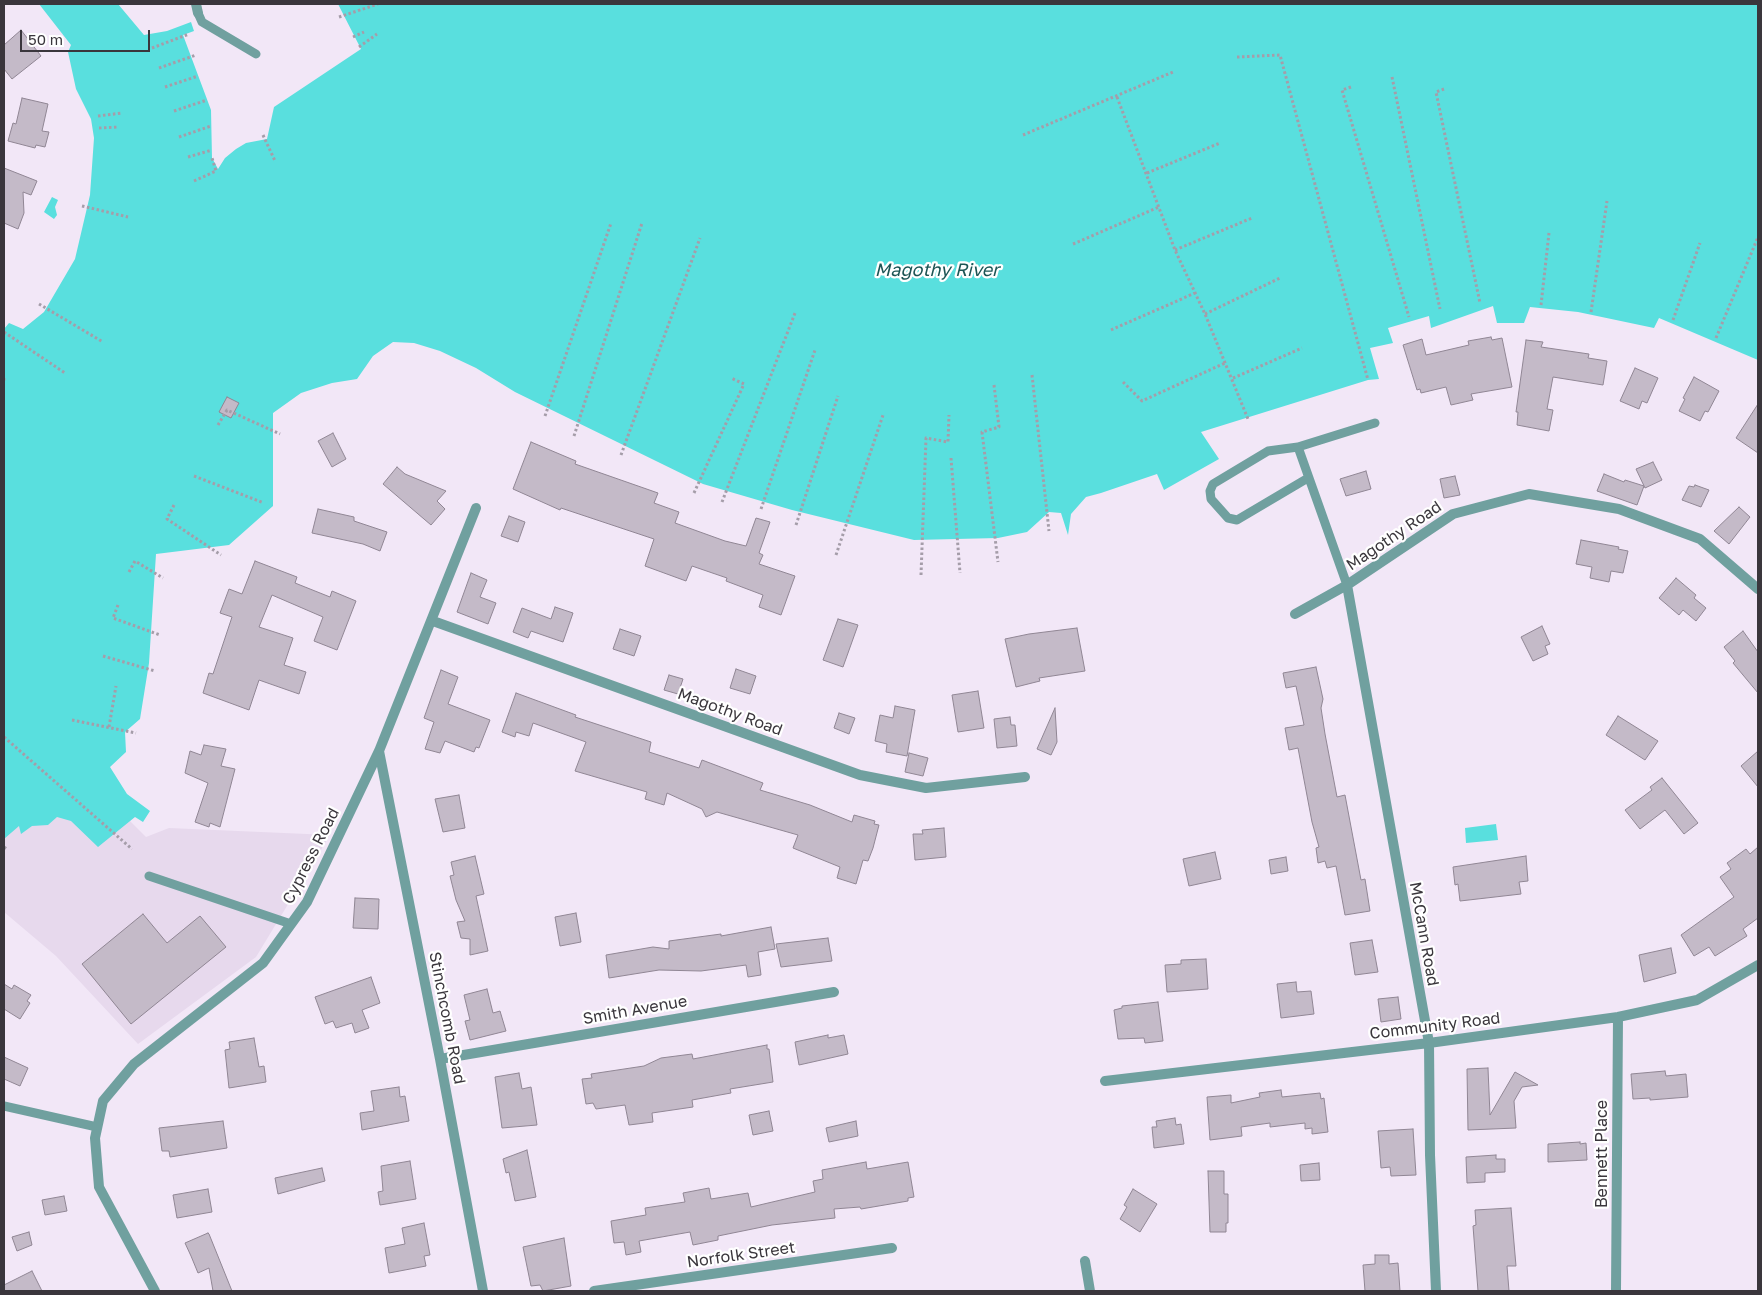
<!DOCTYPE html>
<style>
body{margin:0}
#map{position:relative;width:1762px;height:1295px;overflow:hidden;background:#f2e7f7;font-family:"Golos Text",sans-serif}
canvas{display:block}
.frame{position:absolute;inset:0;border:5px solid #3a363c;pointer-events:none}
.scale{position:absolute;left:20px;top:30px;width:130px;height:22px;box-sizing:border-box;border:2px solid #3a363c;border-top:0;padding-left:6px;font-size:15px;line-height:18px;white-space:nowrap;color:#3a363c;-webkit-text-stroke:4px #fff;paint-order:stroke}
</style>
<div id="map">
<canvas width="1762" height="1295"></canvas>
<div class="frame"></div>
<div class="scale">50 m</div>
</div>
<script>
const g = document.querySelector('canvas').getContext('2d');
g.lineJoin = 'round';
function fill(path, color) { g.fillStyle = color; g.fill(path, 'evenodd'); }
const poly = rows => new Path2D(rows.map(r => 'M' + r).join(''));
function stroke(path, color, width, dash) { g.strokeStyle = color; g.lineWidth = width; g.lineCap = dash ? 'butt' : 'round'; g.setLineDash(dash || []); g.stroke(path); }
function label(font, color, halo, rows, align = 'center') {
  g.font = font + ' "Golos Text",sans-serif'; g.lineWidth = 4.5; g.setLineDash([]); g.textBaseline = 'middle'; g.strokeStyle = halo; g.fillStyle = color; for (const [text, x, y, turn = 0] of rows) {
    g.save(); g.translate(x, y); g.rotate((+turn || 0) * Math.PI / 180); g.textAlign = isNaN(turn) ? turn : align; if (halo) g.strokeText(text, 0, 0); g.fillText(text, 0, 0); g.restore();
  }
}
const built = poly([
 [4,695,146,837,169,828,330,835,256,957,138,1044,56,956,4,912]
]);
const water = poly([
 [39,4,118,4,144,35,167,31,191,22,194,31,183,35,211,110,212,158,218,169,225,158,236,149,246,143,267,139,274,107,361,49,338,4,1758,4,1758,360,1659,318,1654,328,1578,312,1530,307,1524,323,1497,323,1493,306,1431,328,1429,316,1388,328,1393,343,1370,348,1379,379,1368,380,1201,432,1219,459,1164,490,1157,474,1101,493,1086,497,1071,514,1068,535,1061,513,1049,512,1027,532,998,538,914,540,792,510,703,484,515,392,476,368,440,351,414,343,393,342,373,356,357,379,332,383,301,393,273,413,273,506,229,545,156,554,149,663,140,719,125,732,126,752,110,767,127,794,150,811,143,822,135,817,98,847,71,821,57,817,48,825,32,826,21,834,19,826,4,839,4,329,9,323,23,329,44,312,75,259,90,195,94,138,91,119,76,89,68,52,71,45],
 [52,197,58,200,55,207,57,215,54,219,44,212],
 [1496,824,1498,840,1466,843,1465,828]
]);
const building = poly([
 [21,30,41,56,12,79,4,69,4,45,21,30],
 [22,98,48,104,42,131,49,132,45,147,36,145,35,148,8,141,13,123,16,124,22,98],
 [4,168,37,181,31,195,23,192,24,213,18,229,4,223,4,168],
 [1491,337,1492,340,1502,338,1512,387,1471,394,1473,400,1451,405,1446,387,1421,393,1420,389,1417,390,1403,345,1422,339,1426,355,1469,345,1468,341,1491,337],
 [1526,340,1543,342,1541,347,1589,354,1588,358,1607,361,1603,385,1553,377,1547,409,1553,410,1549,431,1517,425,1518,412,1516,412,1526,340],
 [1635,368,1658,378,1647,403,1642,401,1639,409,1620,401,1635,368],
 [1694,377,1719,391,1708,412,1705,411,1700,421,1679,411,1685,399,1683,398,1694,377],
 [227,397,239,403,231,418,219,412,227,397],
 [1758,404,1758,453,1736,438,1758,404],
 [333,433,346,459,332,467,318,441,333,433],
 [531,442,576,461,575,464,658,493,654,503,679,512,675,523,725,541,746,546,756,518,770,522,759,553,763,555,759,564,795,576,781,615,759,607,763,595,726,581,727,578,692,566,686,581,645,566,654,539,561,508,560,510,513,489,531,442],
 [1653,462,1662,480,1645,488,1636,469,1653,462],
 [397,467,405,474,446,491,437,501,445,509,431,525,383,484,397,467],
 [1366,471,1371,489,1346,496,1340,479,1366,471],
 [1604,474,1624,482,1625,480,1644,486,1637,505,1597,491,1604,474],
 [1455,476,1460,495,1444,498,1440,479,1455,476],
 [1695,485,1709,490,1701,507,1682,500,1689,486,1694,487,1695,485],
 [1739,507,1750,517,1729,544,1714,531,1739,507],
 [318,509,354,517,354,521,387,532,380,551,363,544,312,533,318,509],
 [509,516,525,522,518,542,501,536,509,516],
 [1581,540,1619,547,1618,549,1628,551,1623,573,1611,571,1609,582,1590,578,1592,567,1576,564,1581,540],
 [255,561,297,577,295,583,330,597,332,591,356,601,337,650,314,641,323,617,272,595,259,627,293,638,284,665,306,672,299,694,259,680,249,710,203,693,209,673,213,674,232,617,220,613,229,589,242,594,255,561],
 [471,573,487,580,480,597,496,603,488,624,457,612,471,573],
 [1676,578,1696,595,1694,598,1706,608,1696,621,1683,610,1679,615,1659,598,1676,578],
 [555,607,573,613,563,642,531,631,528,638,513,632,522,608,551,619,555,607],
 [838,619,858,625,843,667,823,660,838,619],
 [1542,626,1550,644,1545,646,1548,654,1533,661,1521,637,1542,626],
 [1077,628,1085,671,1039,678,1040,681,1016,687,1005,639,1029,634,1077,628],
 [620,629,641,636,634,656,613,649,620,629],
 [1743,631,1758,652,1758,693,1733,663,1735,661,1724,647,1743,631],
 [1316,667,1323,699,1321,708,1325,734,1337,797,1345,795,1361,880,1365,879,1370,911,1345,915,1336,866,1327,868,1325,861,1318,863,1316,848,1319,847,1312,822,1298,748,1289,750,1285,728,1304,725,1296,686,1286,688,1283,673,1316,667],
 [736,669,756,676,750,694,730,688,736,669],
 [441,670,458,677,448,704,490,720,479,748,476,747,474,752,445,741,440,753,425,749,434,722,424,718,441,670],
 [669,675,683,679,678,694,664,690,669,675],
 [978,691,984,728,958,732,952,695,978,691],
 [516,693,576,715,575,717,651,742,649,752,699,768,702,760,763,783,760,790,810,805,852,822,854,815,875,821,874,824,879,825,873,848,868,861,863,860,856,884,837,878,840,867,793,848,798,835,717,812,706,817,702,809,667,793,664,805,645,799,647,792,575,771,586,742,533,723,529,736,516,732,515,737,502,732,516,693],
 [895,706,915,710,907,756,886,752,887,744,875,741,880,715,893,718,895,706],
 [1055,708,1057,742,1051,755,1037,749,1055,708],
 [839,713,855,718,849,734,834,728,839,713],
 [1618,716,1658,741,1645,760,1606,735,1618,716],
 [1010,717,1011,725,1015,725,1017,746,997,748,994,719,1010,717],
 [204,745,226,749,221,766,235,769,220,827,210,823,209,827,195,822,208,783,185,773,190,751,201,755,204,745],
 [1758,751,1758,787,1741,766,1758,751],
 [909,753,928,758,923,776,905,772,909,753],
 [1662,778,1698,823,1684,834,1665,810,1640,829,1625,810,1652,790,1650,787,1662,778],
 [459,795,465,828,443,832,435,799,459,795],
 [944,828,946,857,915,860,913,834,923,834,922,830,944,828],
 [1758,847,1758,918,1743,929,1747,936,1715,956,1709,947,1694,956,1681,935,1734,897,1720,877,1731,869,1727,863,1746,849,1750,854,1758,847],
 [1215,852,1221,879,1189,886,1183,859,1215,852],
 [475,856,484,894,476,896,488,951,470,955,470,939,461,938,457,922,465,921,456,900,450,876,454,875,451,862,475,856],
 [1526,856,1528,881,1519,882,1521,894,1460,901,1458,884,1455,885,1453,867,1526,856],
 [1286,857,1288,871,1271,874,1269,860,1286,857],
 [355,898,379,899,378,929,353,928,355,898],
 [576,913,581,942,560,946,555,917,576,913],
 [143,914,167,943,200,916,226,947,131,1024,82,964,143,914],
 [771,927,775,949,758,952,761,975,748,977,746,965,701,971,659,970,609,978,606,955,653,947,669,949,669,941,721,934,721,936,771,927],
 [828,938,832,961,781,967,776,944,828,938],
 [1372,940,1378,972,1355,975,1350,943,1372,940],
 [1671,948,1676,973,1644,982,1639,955,1671,948],
 [1206,959,1208,989,1167,992,1165,965,1181,964,1181,960,1206,959],
 [371,977,380,1003,362,1010,369,1028,355,1033,352,1023,336,1028,333,1021,325,1024,315,997,371,977],
 [1296,982,1297,992,1311,991,1314,1014,1281,1018,1277,984,1296,982],
 [4,984,12,989,14,985,31,995,27,1001,30,1003,20,1019,4,1009,4,984],
 [487,989,493,1013,500,1011,506,1031,470,1040,465,1021,470,1020,464,995,487,989],
 [1398,997,1401,1019,1381,1022,1378,999,1398,997],
 [1158,1002,1163,1041,1145,1043,1144,1038,1118,1039,1114,1010,1122,1008,1122,1006,1158,1002],
 [828,1035,828,1038,844,1035,848,1054,799,1065,795,1042,828,1035],
 [254,1038,259,1067,264,1066,266,1082,229,1088,225,1050,230,1049,229,1042,254,1038],
 [767,1045,767,1049,769,1049,773,1082,730,1089,731,1093,692,1100,693,1107,652,1113,653,1122,629,1125,625,1105,596,1109,593,1103,586,1104,582,1079,592,1078,591,1074,644,1066,661,1058,692,1054,693,1059,767,1045],
 [4,1057,28,1068,20,1086,4,1079,4,1057],
 [1488,1068,1490,1115,1515,1072,1538,1085,1522,1087,1514,1101,1516,1128,1468,1130,1467,1069,1488,1068],
 [1665,1071,1666,1076,1686,1074,1688,1097,1650,1100,1650,1098,1633,1099,1631,1074,1665,1071],
 [519,1073,522,1089,531,1087,537,1125,502,1128,495,1077,519,1073],
 [399,1087,400,1097,405,1096,409,1121,362,1130,360,1113,374,1111,371,1091,399,1087],
 [1281,1090,1282,1097,1320,1093,1321,1099,1324,1098,1328,1132,1312,1134,1312,1128,1305,1129,1305,1123,1270,1127,1270,1123,1241,1127,1242,1136,1210,1140,1207,1097,1231,1095,1231,1103,1260,1097,1259,1093,1281,1090],
 [769,1111,773,1131,753,1135,749,1115,769,1111],
 [1175,1118,1176,1125,1181,1124,1184,1144,1154,1148,1152,1127,1157,1127,1156,1121,1175,1118],
 [223,1121,227,1148,170,1157,169,1151,162,1151,159,1128,223,1121],
 [856,1121,858,1136,829,1142,826,1128,856,1121],
 [1413,1129,1416,1175,1391,1176,1390,1167,1381,1168,1378,1131,1413,1129],
 [1580,1142,1580,1144,1586,1143,1587,1160,1548,1162,1548,1144,1580,1142],
 [527,1150,536,1197,515,1201,509,1172,506,1173,503,1159,527,1150],
 [1496,1155,1496,1159,1505,1159,1505,1172,1485,1173,1485,1182,1467,1183,1466,1157,1496,1155],
 [410,1161,416,1199,380,1205,378,1192,383,1191,381,1166,410,1161],
 [866,1162,867,1169,908,1162,914,1197,908,1198,908,1201,861,1209,860,1207,834,1209,835,1218,772,1225,718,1236,718,1240,693,1245,690,1232,639,1241,641,1252,626,1255,624,1242,614,1243,611,1221,646,1215,645,1208,685,1202,683,1193,709,1188,711,1199,748,1193,751,1207,815,1192,813,1181,823,1179,822,1170,866,1162],
 [1319,1163,1320,1180,1301,1181,1300,1165,1319,1163],
 [322,1168,325,1181,278,1194,275,1178,322,1168],
 [1208,1171,1224,1171,1224,1194,1228,1194,1228,1223,1226,1223,1226,1232,1210,1232,1208,1171],
 [208,1189,212,1212,177,1218,173,1195,208,1189],
 [1133,1189,1157,1204,1140,1232,1120,1219,1127,1207,1124,1205,1133,1189],
 [64,1196,67,1211,45,1215,42,1200,64,1196],
 [1511,1208,1516,1266,1507,1266,1509,1291,1478,1291,1473,1226,1476,1225,1475,1210,1511,1208],
 [424,1223,430,1255,424,1256,426,1266,389,1273,385,1248,405,1244,402,1228,424,1223],
 [29,1232,32,1245,17,1251,12,1237,29,1232],
 [208,1233,209,1234,232,1291,213,1291,209,1268,198,1273,191,1256,185,1243,208,1233],
 [564,1238,571,1286,543,1291,540,1285,531,1286,523,1247,564,1238],
 [1375,1255,1389,1255,1389,1264,1398,1263,1400,1291,1365,1291,1363,1265,1375,1264,1375,1255],
 [32,1271,42,1291,4,1291,4,1285,32,1271]
]);
const path = poly([
 [339,17,378,4],
 [353,37,364,32],
 [359,47,377,34],
 [152,48,189,34],
 [1237,57,1280,55,1368,380],
 [159,68,196,55],
 [1392,77,1440,309],
 [165,87,198,76],
 [1351,87,1342,90,1409,317],
 [1444,89,1436,92,1480,303],
 [1117,97,1175,250,1205,314,1248,419],
 [174,111,207,100],
 [98,116,122,113],
 [99,128,119,127],
 [263,135,275,161],
 [1023,135,1173,72],
 [179,137,211,126],
 [188,157,212,150],
 [1147,173,1220,143],
 [194,181,216,171,212,158],
 [82,206,128,217],
 [1073,244,1159,207],
 [1175,250,1252,218],
 [39,304,103,342],
 [1541,305,1549,233],
 [1591,312,1607,201],
 [1205,314,1280,278],
 [1673,320,1700,243],
 [1111,330,1195,293],
 [4,332,65,373],
 [1716,338,1758,237],
 [1032,375,1049,531],
 [4,378,4,382],
 [1233,378,1302,348],
 [1123,382,1142,401,1225,363],
 [994,385,999,427,982,432,998,562],
 [545,416,611,223],
 [218,425,227,410,280,434],
 [574,436,642,223],
 [621,455,700,238],
 [951,458,960,573],
 [194,476,264,503],
 [694,493,744,384,731,378],
 [722,502,795,313],
 [174,505,167,519,221,555],
 [761,509,815,350],
 [796,525,838,396],
 [836,555,883,415],
 [129,572,135,561,163,578],
 [921,575,926,438,948,442,949,415],
 [118,605,113,618,160,635],
 [103,656,155,671],
 [72,720,136,733],
 [109,727,116,686],
 [4,737,132,849],
 [4,847,7,849]
]);
const lane = poly([
 [198,13,202,22,256,54],
 [1298,447,1268,451,1213,484,1210,491,1211,499,1228,518,1237,520,1308,478],
 [1347,585,1298,447,1375,423],
 [149,876,291,924],
 [4,1106,97,1127]
]);
const street = poly([
 [196,4,198,13],
 [1347,585,1429,1043,1430,1155,1436,1291],
 [1295,614,1347,585,1453,514,1529,494,1619,509,1700,539,1758,589],
 [433,621,860,775,926,788,1025,777],
 [379,751,440,1059,483,1291],
 [440,1059,834,992],
 [1105,1081,1429,1043,1618,1017,1697,1000,1758,965],
 [1085,1261,1090,1291],
 [155,1291,99,1187,95,1138,103,1101,134,1064,263,963,307,902,379,751,476,508],
 [594,1291,892,1248],
 [1616,1291,1618,1017]
]);
const streetNames = [
 ["Magothy Road",1394,536,-34],
 ["Magothy Road",730,712,20],
 ["Cypress Road",311,856,-63],
 ["McCann Road",1424,934,80],
 ["Smith Avenue",635,1010,-10],
 ["Stinchcomb Road",447,1018,79],
 ["Community Road",1435,1026,-7],
 ["Bennett Place",1602,1154,-90],
 ["Norfolk Street",741,1255,-8]
];
const waterNames = [
 ["Magothy River",937,270]
];
fill(built, '#e7d9ed');
fill(water, '#59dfde');
fill(building, '#c4bac8');
stroke(building, '#908694', 1);
stroke(path, '#a59da9', 3, [2.5, 2.5]);
stroke(lane, '#70a09f', 9);
stroke(street, '#70a09f', 10);
label('16px', '#3a363c', '#fff', streetNames);
label('italic 18px', '#1c5555', '#fff', waterNames);
</script>
